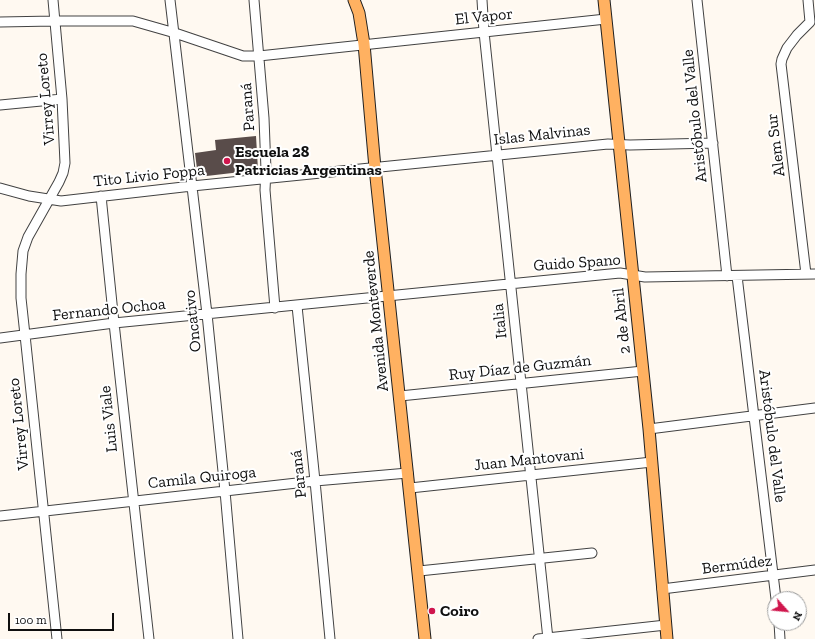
<!DOCTYPE html>
<meta charset="utf-8">
<style>
body{margin:0}
#map{position:relative;width:815px;height:639px;overflow:hidden;background:#fff9f1;font-family:"Zilla Slab",serif}
canvas{display:block}
.north{position:absolute;left:767px;top:591px;width:40px;height:40px;box-sizing:border-box;background:#fff;border:1px solid #9f9f9f;border-radius:50%;rotate:117deg;font-size:11px;font-weight:700;line-height:16px;text-align:center;color:#0f0f0f}
.north::after{content:'';display:block;margin:auto;width:14px;height:18px;background:#d0164d;clip-path:polygon(50% 0,100% 100%,50% 72%,0 100%)}
.scale{position:absolute;left:8px;top:613px;width:106px;height:18px;box-sizing:border-box;border:2px solid #0f0f0f;border-top:0;padding-left:5px;font-size:12px;line-height:14px;white-space:nowrap;color:#0f0f0f;-webkit-text-stroke:3px #fff;paint-order:stroke}
</style>
<div id="map">
<canvas width="815" height="639"></canvas>
<div class="north">N</div>
<div class="scale">100 m</div>
</div>
<script>
const g = document.querySelector('canvas').getContext('2d');
g.lineJoin = 'round';
function fill(path, color) { g.fillStyle = color; g.fill(path, 'evenodd'); }
const poly = rows => new Path2D(rows.map(r => 'M' + r).join(''));
function stroke(path, color, width, dash) { g.strokeStyle = color; g.lineWidth = width; g.lineCap = dash ? 'butt' : 'round'; g.setLineDash(dash || []); g.stroke(path); }
function label(font, color, halo, rows, align = 'center') {
  g.font = font + ' "Zilla Slab",serif'; g.lineWidth = 4; g.setLineDash([]); g.textBaseline = 'middle'; g.strokeStyle = halo; g.fillStyle = color; for (const [text, x, y, turn = 0] of rows) {
    g.save(); g.translate(x, y); g.rotate((+turn || 0) * Math.PI / 180); g.textAlign = isNaN(turn) ? turn : align; if (halo) g.strokeText(text, 0, 0); g.fillText(text, 0, 0); g.restore();
  }
}
const building = poly([
 [256,136,258,170,198,177,195,153,216,150,215,140]
]);
const minor = poly([
 [53,0,62,99,65,163,63,173,59,182,28,237,23,251,21,274,21,298,25,335,57,639],
 [170,0,207,314,225,491,238,639],
 [254,0,264,118,266,170,265,190,275,308],
 [482,0,484,32,548,639],
 [697,0,727,276],
 [808,0,810,22],
 [0,22,54,21,133,21,175,33,243,56,259,56,606,19],
 [0,105,62,99],
 [0,188,29,196,61,201,192,186,608,144,630,145,713,143],
 [101,196,114,323,149,639],
 [806,274,781,64,782,59,787,48,797,35,810,22],
 [737,276,776,599],
 [297,306,315,481,330,639],
 [0,338,114,323,620,273,645,277,815,274],
 [400,396,643,371],
 [649,429,815,408],
 [410,488,652,462],
 [0,516,315,481,408,473],
 [419,571,592,553],
 [662,589,815,570],
 [779,623,780,639],
 [538,639,666,625]
]);
const major = poly([
 [354,0,359,13,364,44,375,168,425,639],
 [604,0,649,429,667,639]
]);
const markers = [
 [227,161,4,"#d0164d"],
 [432,611,4,"#d0164d"]
];
const streetNames = [
 ["El Vapor",484,17,-6],
 ["Virrey Loreto",46,99,-95],
 ["Paraná",248,107,-94],
 ["Aristóbulo del Valle",695,116,-96],
 ["Islas Malvinas",542,135,-6],
 ["Alem Sur",776,145,-97],
 ["Tito Livio Foppa",149,176,-6],
 ["Guido Spano",577,263,-4],
 ["Fernando Ochoa",109,310,-6],
 ["Oncativo",193,321,-96],
 ["Avenida Monteverde",376,321,-96],
 ["Italia",500,321,-96],
 ["2 de Abril",622,321,-96],
 ["Ruy Díaz de Guzmán",520,368,-6],
 ["Luis Viale",109,419,-96],
 ["Virrey Loreto",19,424,-96],
 ["Aristóbulo del Valle",772,436,83],
 ["Juan Mantovani",529,460,-6],
 ["Paraná",299,474,-96],
 ["Camila Quiroga",202,478,-6],
 ["Bermúdez",737,565,-7]
];
const poiNames = [
 ["Escuela 28",235,152],
 ["Patricias Argentinas",235,170],
 ["Coiro",440,611]
];
fill(building, '#594c4a');
stroke(minor, '#424242', 11);
stroke(major, '#202020', 13);
stroke(minor, '#fff', 9);
stroke(major, '#ffb161', 11);
for (const [x, y, r, color] of markers) { const dot = new Path2D(); dot.arc(x, y, r, 0, 2 * Math.PI); g.fillStyle = color; g.fill(dot); stroke(dot, '#fff', 1.5); }
label('16px', '#0f0f0f', '#fff', streetNames);
label('bold 16px', '#0f0f0f', '#fff', poiNames, 'left');
</script>
